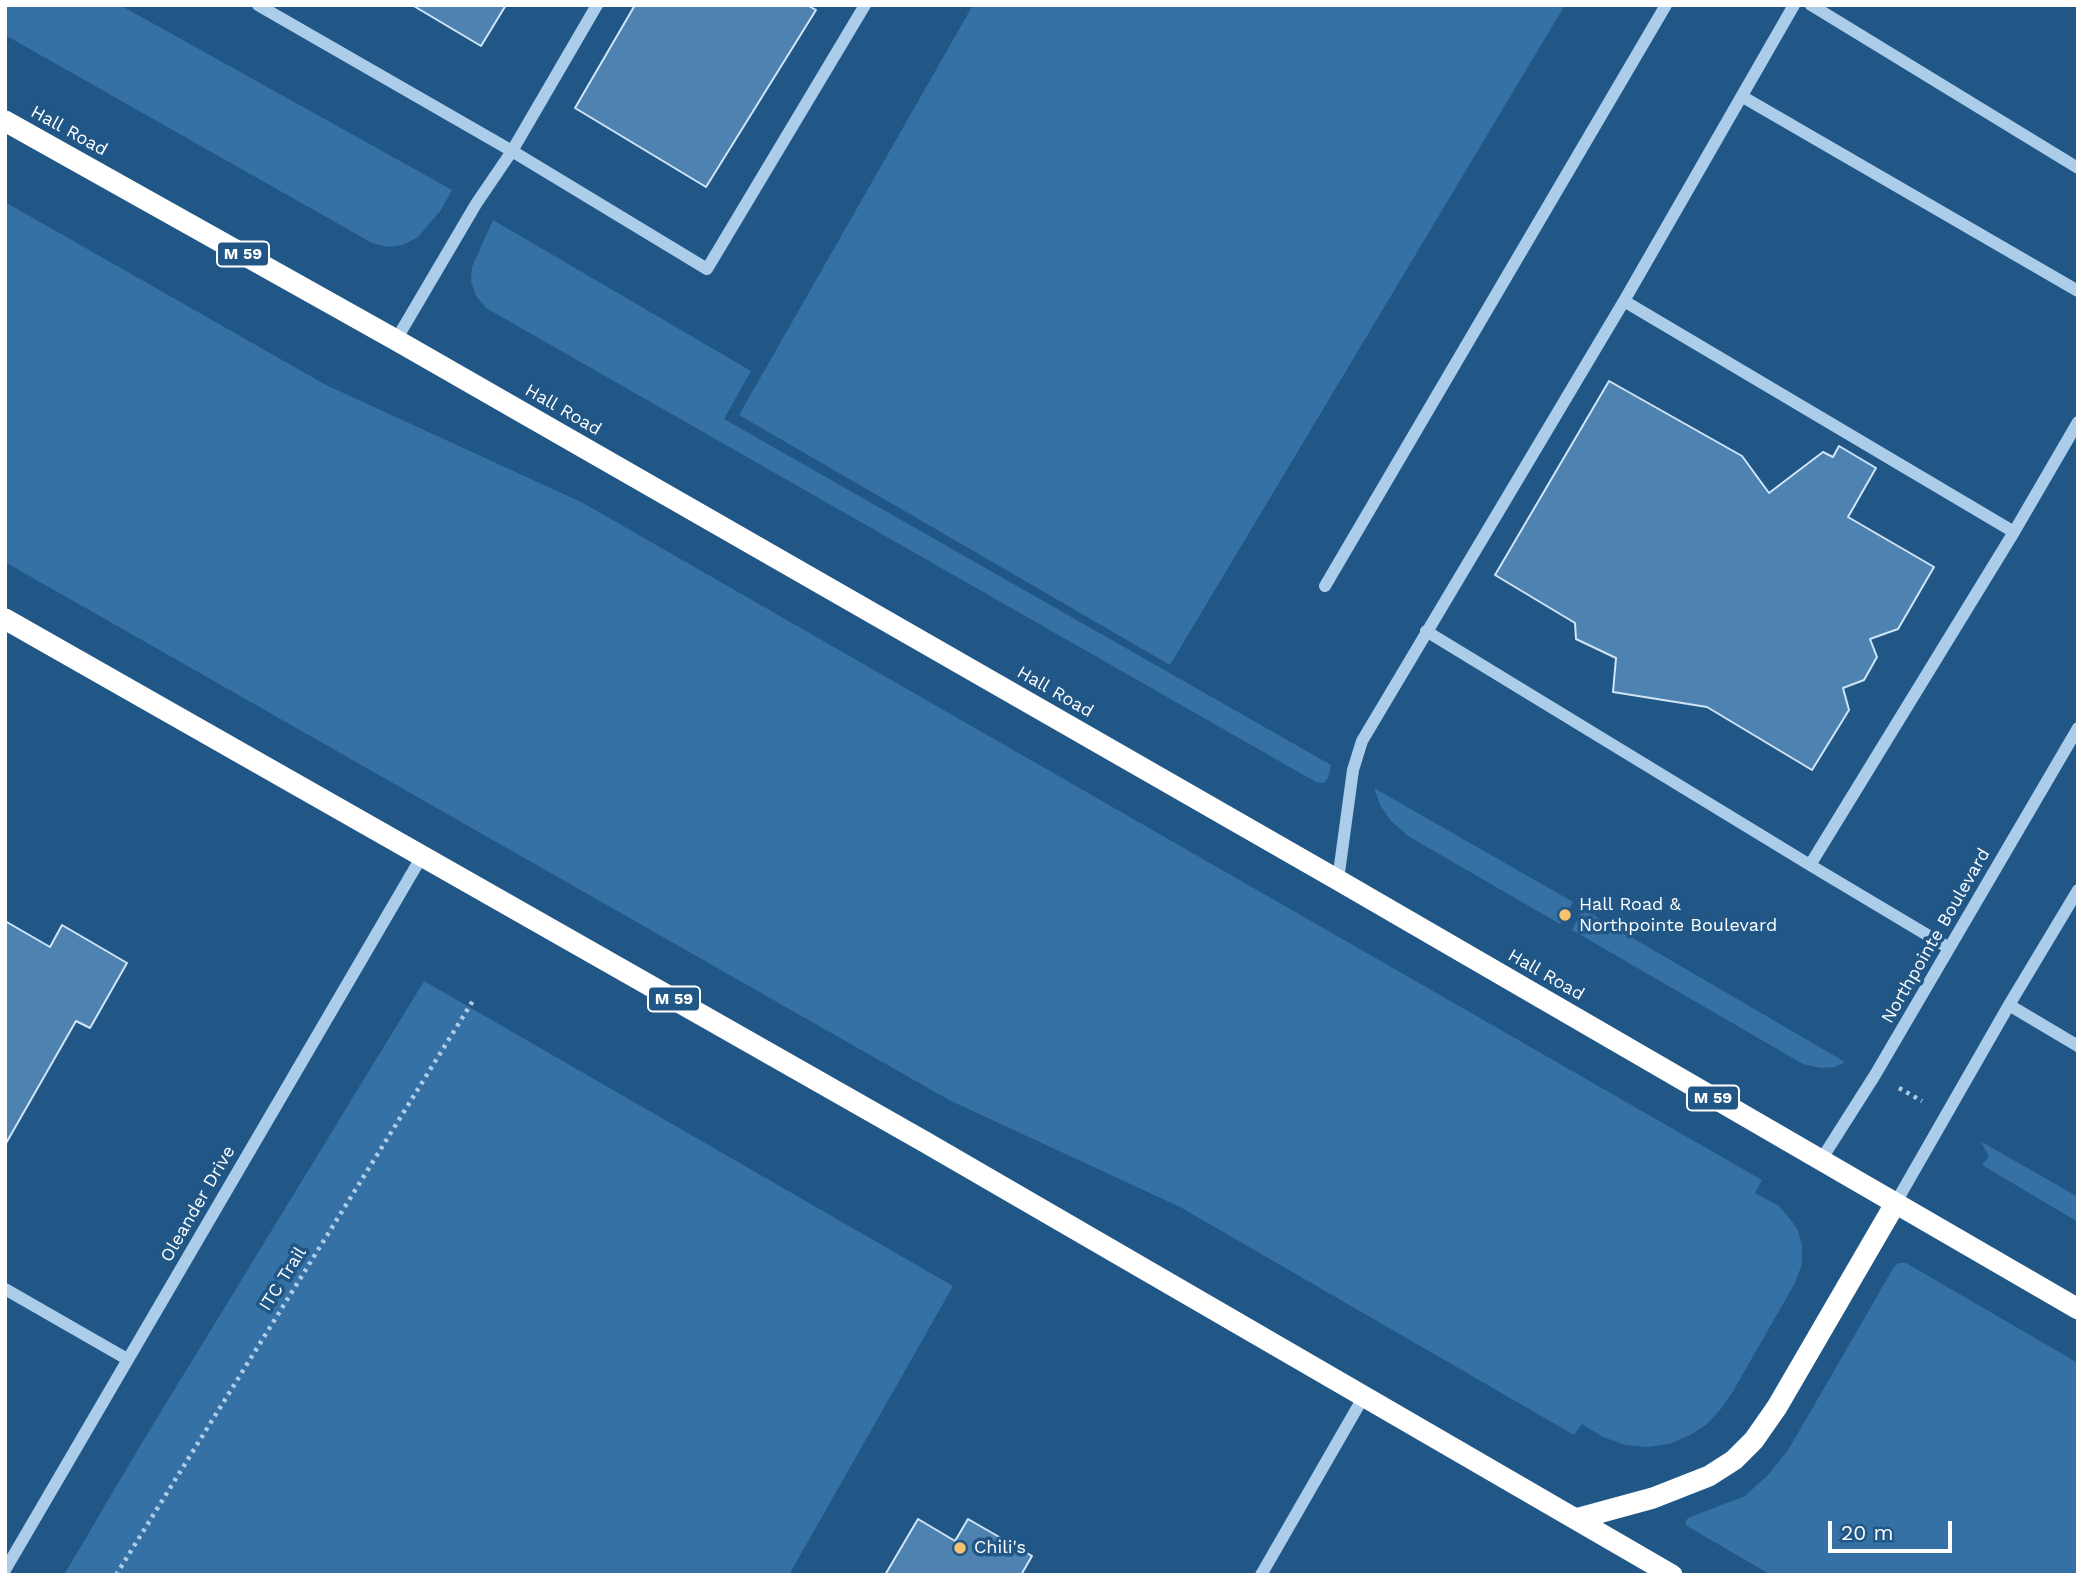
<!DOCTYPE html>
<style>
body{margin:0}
#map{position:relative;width:2083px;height:1580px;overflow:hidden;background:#215787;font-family:"Work Sans",sans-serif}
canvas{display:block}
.frame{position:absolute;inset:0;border:7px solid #fff;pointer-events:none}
.scale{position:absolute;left:1828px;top:1521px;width:124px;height:32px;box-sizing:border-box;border:4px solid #fff;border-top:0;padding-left:9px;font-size:21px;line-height:24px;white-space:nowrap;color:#fff;-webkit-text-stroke:5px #215787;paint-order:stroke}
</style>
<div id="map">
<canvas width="2083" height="1580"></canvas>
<div class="frame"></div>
<div class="scale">20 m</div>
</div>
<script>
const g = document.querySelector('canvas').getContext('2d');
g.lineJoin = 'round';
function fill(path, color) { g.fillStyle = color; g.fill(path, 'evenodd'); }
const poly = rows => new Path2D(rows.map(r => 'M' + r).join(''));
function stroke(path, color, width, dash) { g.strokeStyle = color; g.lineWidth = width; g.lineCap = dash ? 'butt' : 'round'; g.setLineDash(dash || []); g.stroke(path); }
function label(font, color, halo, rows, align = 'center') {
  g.font = font + ' "Work Sans",sans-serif'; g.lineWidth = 7; g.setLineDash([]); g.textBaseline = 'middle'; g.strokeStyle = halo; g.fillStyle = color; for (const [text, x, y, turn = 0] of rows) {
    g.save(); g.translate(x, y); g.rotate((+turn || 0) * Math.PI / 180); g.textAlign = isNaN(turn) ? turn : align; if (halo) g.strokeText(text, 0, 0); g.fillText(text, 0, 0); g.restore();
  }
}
const green = poly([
 [5,5,120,5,452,190,441,210,418,237,403,245,388,247,372,243,5,35],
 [973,5,1565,5,1170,665,739,415],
 [5,202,326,385,583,503,1762,1180,1755,1193,1779,1206,1790,1219,1798,1230,1802,1246,1802,1264,1795,1283,1732,1393,1720,1410,1706,1425,1690,1435,1669,1444,1646,1447,1625,1445,1603,1437,1582,1424,1574,1435,1180,1207,949,1100,5,562],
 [493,220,751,371,724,419,1331,765,1328,778,1324,783,1316,782,486,308,476,296,471,281,472,267],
 [1374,788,1573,902,1560,924,1408,836,1391,821,1380,805],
 [1583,909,1845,1062,1835,1067,1821,1068,1803,1064,1572,930],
 [424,981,953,1286,789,1575,64,1575,143,1441],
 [1980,1141,2078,1197,2078,1222,1982,1165,1989,1156],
 [1899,1263,1906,1263,2078,1363,2078,1575,1771,1575,1687,1526,1685,1523,1688,1518,1745,1496,1769,1474,1790,1447,1894,1267]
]);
const building = poly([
 [412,5,506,5,481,46,412,5],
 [635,5,807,5,816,10,706,187,575,108,635,5],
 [1609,381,1742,456,1769,493,1823,452,1833,457,1839,446,1876,468,1848,517,1934,567,1898,629,1870,639,1877,657,1864,680,1843,688,1849,710,1812,770,1707,707,1613,692,1616,658,1576,639,1575,623,1495,575,1609,381],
 [5,921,50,947,62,925,127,963,90,1028,76,1021,5,1145,5,921],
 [918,1519,955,1541,968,1519,1032,1556,1021,1575,885,1575,918,1519]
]);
const path = poly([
 [1899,1088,1922,1101],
 [116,1575,474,999]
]);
const minor = poly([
 [258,5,512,151,707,269,865,5],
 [1811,5,2078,168],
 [1743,97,2078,291],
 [1624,301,2014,532],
 [396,340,476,204,512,151,597,5],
 [1325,586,1666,5],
 [1426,631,1810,865,1949,948],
 [1810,865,2014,532,2078,422],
 [1338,880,1353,770,1362,741,1624,301,1794,5],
 [2009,1005,2078,1046],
 [1821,1160,1875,1075,2078,728],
 [1895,1204,2009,1005,2078,890],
 [5,1289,127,1359],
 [5,1570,422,856],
 [1261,1575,1364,1396]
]);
const highway = poly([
 [5,121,396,340,1338,880,2078,1309],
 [5,619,925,1142,1672,1575],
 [1576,1519,1653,1498,1709,1476,1734,1460,1754,1440,1777,1407,1895,1204]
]);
const markers = [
 [1565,915,7,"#f6c26d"],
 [960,1548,7,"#f6c26d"]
];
const shields = [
 [243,254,52],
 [674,999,52],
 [1713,1098,52]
];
const shieldNames = [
 ["M 59",243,254],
 ["M 59",674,999],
 ["M 59",1713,1098]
];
const streetNames = [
 ["Hall Road",69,131,29],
 ["Hall Road",563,410,30],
 ["Hall Road",1055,692,30],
 ["Northpointe Boulevard",1936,936,-60],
 ["Hall Road",1546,975,30],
 ["Oleander Drive",198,1204,-60],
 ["ITC Trail",283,1279,-58]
];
const poiNames = [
 ["Hall Road &",1579,905],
 ["Northpointe Boulevard",1579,926],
 ["Chili's",974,1548]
];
fill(green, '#3571a4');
fill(building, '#4e83b1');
stroke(building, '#d0e5f7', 2);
stroke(path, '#accdea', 4.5, [3.5, 5]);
stroke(minor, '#accdea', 12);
stroke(highway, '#fff', 21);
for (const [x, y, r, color] of markers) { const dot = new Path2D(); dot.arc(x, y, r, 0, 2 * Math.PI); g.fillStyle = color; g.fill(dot); stroke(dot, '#215787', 2.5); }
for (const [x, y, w] of shields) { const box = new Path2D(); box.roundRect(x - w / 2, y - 12.5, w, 25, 5); g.fillStyle = '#215787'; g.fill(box); stroke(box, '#fff', 2); }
label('bold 16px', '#fff', null, shieldNames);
label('18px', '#fff', '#215787', streetNames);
label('18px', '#fff', '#215787', poiNames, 'left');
</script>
